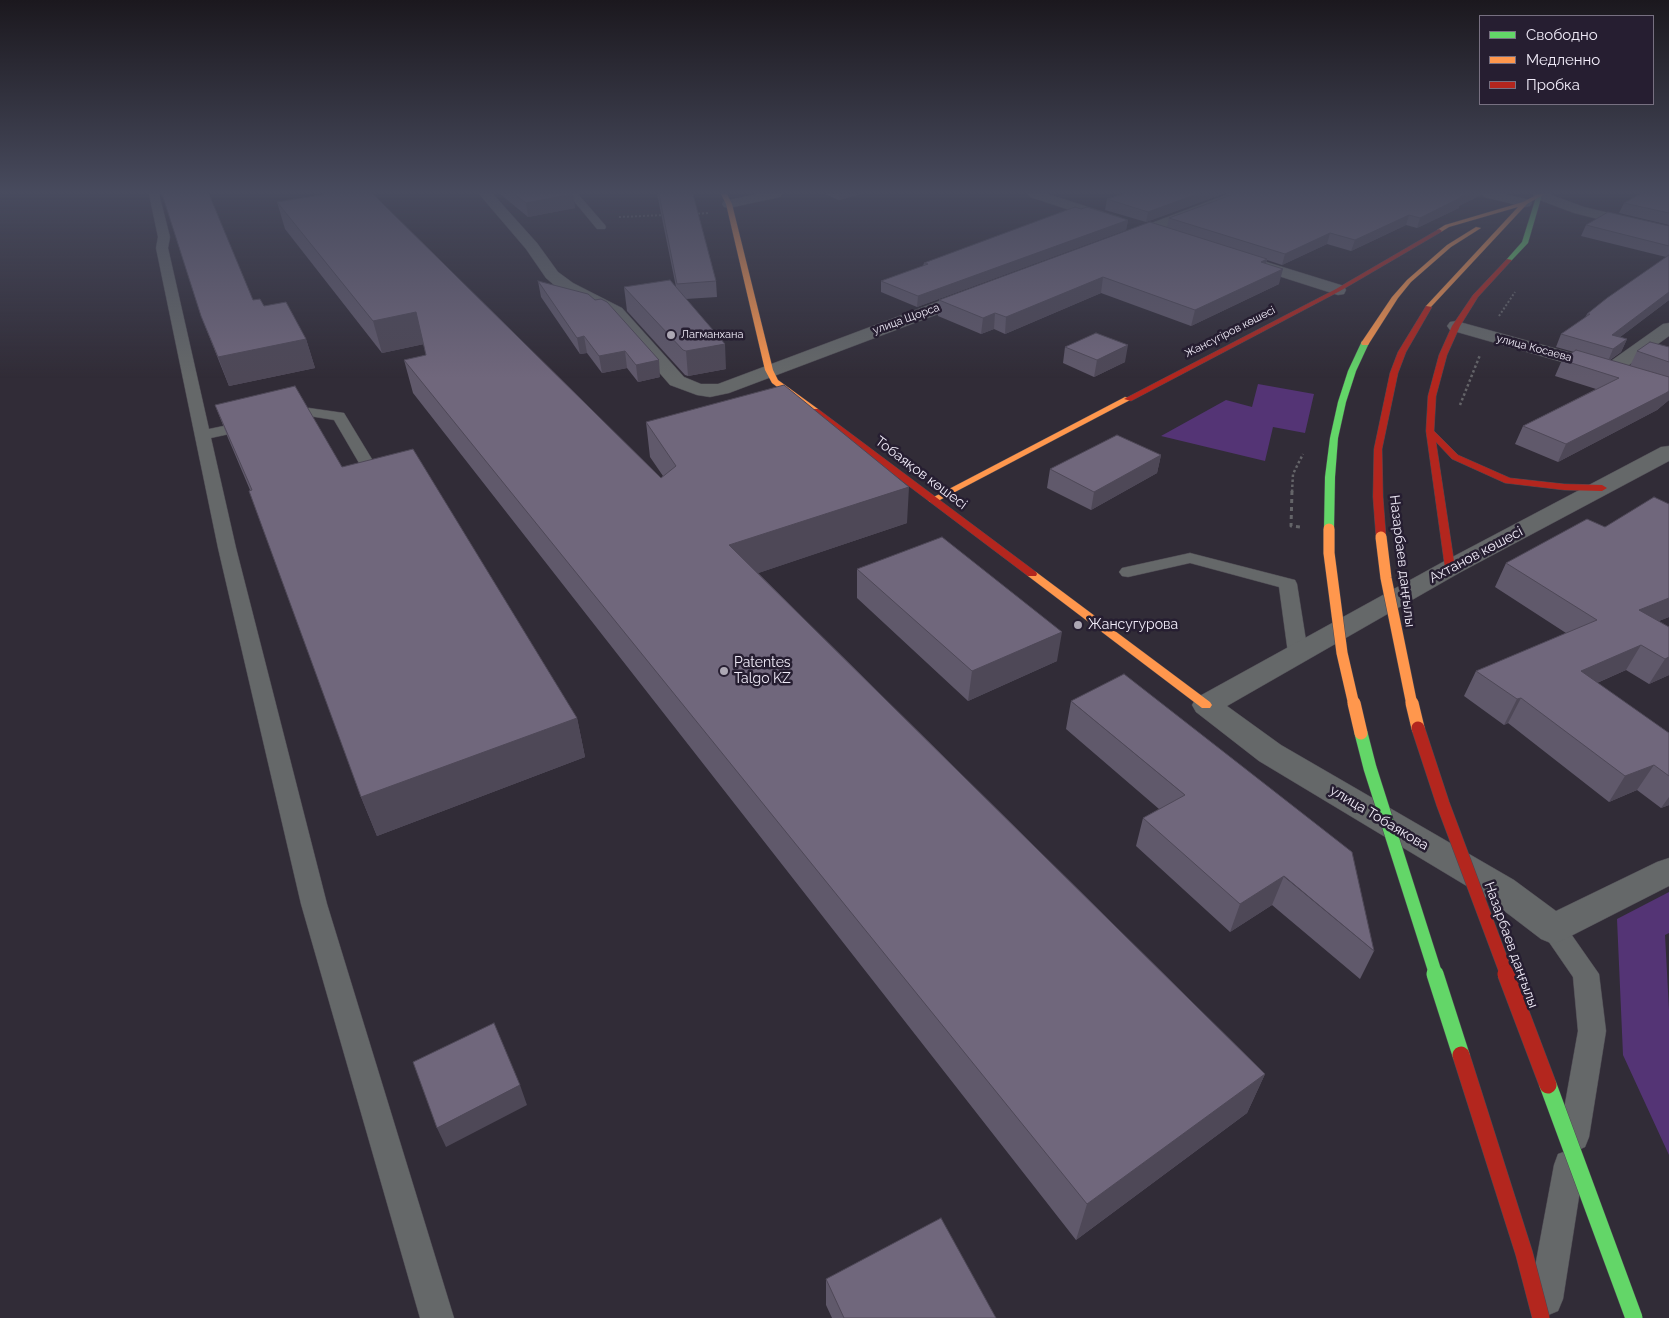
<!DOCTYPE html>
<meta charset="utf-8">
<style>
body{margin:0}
#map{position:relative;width:1669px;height:1318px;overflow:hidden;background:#312c37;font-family:Raleway,sans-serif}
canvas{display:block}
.legend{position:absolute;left:1479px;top:15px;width:175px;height:90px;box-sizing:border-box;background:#261e31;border:1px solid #777081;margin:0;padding:6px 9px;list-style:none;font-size:15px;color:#f0ebf8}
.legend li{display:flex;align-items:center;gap:10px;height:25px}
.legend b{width:25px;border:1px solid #777081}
</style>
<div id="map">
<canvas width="1669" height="1318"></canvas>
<ul class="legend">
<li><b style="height:6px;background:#63d668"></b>Свободно</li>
<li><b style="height:6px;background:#ff974d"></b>Медленно</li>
<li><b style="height:6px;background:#b3261e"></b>Пробка</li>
</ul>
</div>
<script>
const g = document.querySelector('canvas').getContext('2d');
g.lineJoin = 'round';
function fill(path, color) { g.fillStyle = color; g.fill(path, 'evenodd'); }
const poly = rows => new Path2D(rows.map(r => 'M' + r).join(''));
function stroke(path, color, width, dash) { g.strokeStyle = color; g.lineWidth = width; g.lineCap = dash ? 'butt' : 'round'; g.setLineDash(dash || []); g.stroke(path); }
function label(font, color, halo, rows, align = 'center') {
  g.font = font + ' Raleway,sans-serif'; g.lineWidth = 5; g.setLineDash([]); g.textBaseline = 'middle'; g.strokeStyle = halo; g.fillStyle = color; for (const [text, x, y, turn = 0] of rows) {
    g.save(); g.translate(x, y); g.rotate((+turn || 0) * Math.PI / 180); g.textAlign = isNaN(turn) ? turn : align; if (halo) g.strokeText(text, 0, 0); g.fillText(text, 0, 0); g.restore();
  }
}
const green = poly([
 [1258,384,1314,394,1305,433,1273,427,1265,461,1161,436,1226,400,1252,407],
 [1669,892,1669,933,1665,935,1669,1010,1669,1155,1623,1055,1617,919]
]);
const pathFar2 = poly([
 [694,214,708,213],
 [619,217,665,215],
 [1499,316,1515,292]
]);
const pathFar1 = poly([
 [1460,405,1480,355],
 [1292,492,1293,474,1303,454]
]);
const path = poly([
 [1292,491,1291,526,1300,527]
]);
const lane = poly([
 [149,194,159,194,170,237,168,248,209,429,252,420,257,422,260,425,257,428,211,438,236,548,327,904,454,1318,420,1318,301,904,218,548,156,248,158,237,149,194],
 [568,194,578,194,605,225,606,227,605,229,597,229,568,194],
 [309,408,344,413,387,484,385,487,373,487,334,420,309,416,285,421,280,420,278,417,280,414,309,408],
 [1190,553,1295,580,1297,584,1308,653,1305,657,1298,659,1291,657,1288,653,1279,587,1190,563,1128,577,1122,576,1119,572,1122,568,1190,553],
 [1553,918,1562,921,1599,974,1606,1031,1589,1137,1585,1147,1574,1152,1563,1147,1559,1137,1578,1031,1573,977,1540,929,1544,921,1553,918],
 [1569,1150,1580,1154,1584,1165,1563,1299,1558,1311,1546,1316,1534,1311,1529,1299,1554,1165,1558,1154,1569,1150]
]);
const street = poly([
 [479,194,493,194,537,243,558,272,573,283,622,308,684,377,701,384,718,384,966,291,978,291,980,295,978,299,729,393,710,397,697,395,670,385,610,316,561,291,546,278,526,249,479,194],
 [757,194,782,194,780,197,729,208,724,207,722,204,724,201,757,194],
 [1028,194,1048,194,1122,218,1124,221,1122,224,1117,225,1112,224,1030,197,1028,194],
 [1228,194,1247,194,1245,197,1130,241,1125,243,1120,241,1117,238,1120,235,1228,194],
 [1482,194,1505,194,1530,200,1532,203,1530,206,1525,207,1484,197,1482,194],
 [1533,194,1549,194,1584,207,1669,227,1669,237,1574,213,1534,198,1533,194],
 [1247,256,1344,286,1346,290,1344,294,1338,295,1241,264,1239,261,1241,258,1247,256],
 [1456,321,1608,363,1663,324,1669,323,1669,336,1625,368,1669,383,1669,395,1604,374,1450,330,1447,326,1450,322,1456,321],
 [1669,446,1669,461,1459,573,1227,706,1281,745,1514,880,1556,911,1657,862,1669,858,1669,886,1565,939,1553,944,1541,939,1490,900,1259,761,1196,712,1192,705,1196,698,1441,563,1661,447,1669,446]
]);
const fast = poly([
 [1537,194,1542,195,1528,243,1511,261,1507,261,1507,259,1522,242,1537,194],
 [1362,341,1369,343,1356,371,1346,402,1338,438,1335,477,1334,529,1329,532,1324,529,1325,477,1330,438,1338,402,1348,371,1362,341]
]);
const slow = poly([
 [721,194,727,194,732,204,773,370,778,380,818,409,818,413,812,413,772,383,765,370,726,204,721,194],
 [1538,194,1545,194,1527,204,1430,308,1426,308,1426,306,1518,207,1449,227,1441,232,1437,232,1437,230,1445,225,1523,202,1538,194],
 [1476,227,1481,228,1451,247,1411,282,1398,298,1368,345,1362,345,1361,343,1392,297,1407,280,1447,245,1476,227],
 [1125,397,1132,399,936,502,930,502,928,500,1125,397],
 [1032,571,1036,572,1210,702,1212,705,1210,708,1202,708,1028,576,1027,574,1032,571]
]);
const jam = poly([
 [1439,229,1442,231,1441,232,1340,291,1131,401,1124,399,1336,289,1439,229],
 [1507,259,1512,260,1478,297,1460,326,1447,355,1436,396,1434,431,1458,455,1510,478,1564,484,1602,485,1607,488,1602,491,1564,490,1505,483,1452,459,1436,442,1455,568,1450,571,1445,568,1426,431,1428,396,1439,355,1452,326,1473,295,1507,259],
 [1426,306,1432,307,1406,352,1398,373,1382,449,1383,497,1386,537,1381,540,1376,537,1373,497,1374,449,1390,373,1398,352,1426,306],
 [812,409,818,409,1036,572,1037,574,1036,576,1028,576,812,413,812,409]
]);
const fastBridgeFar1 = poly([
 [1361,733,1370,768,1436,975]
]);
const fastBridge = poly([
 [1435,974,1461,1055],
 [1548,1085,1634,1318]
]);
const slowBridgeFar1 = poly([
 [1329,529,1329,553,1342,653,1354,705],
 [1381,537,1386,578,1412,705]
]);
const slowBridge = poly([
 [1354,703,1361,733],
 [1412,703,1418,728]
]);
const jamBridgeFar1 = poly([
 [1418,728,1443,804,1507,975]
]);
const jamBridge = poly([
 [1506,974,1548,1085],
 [1461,1055,1524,1253,1541,1318]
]);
const wall = poly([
 [500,194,573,194,575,208,528,217],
 [657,194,693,194,716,281,717,297,686,299,726,369,688,376,685,375,627,311,624,287,676,287],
 [824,194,861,194,839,200],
 [1123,194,1223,194,1146,222,1105,210,1107,199],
 [1669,194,1669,225,1619,213,1624,203],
 [1481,195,1459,206,1459,208,1417,228,1406,225,1351,251,1327,244,1282,265,1267,260,1266,263,1279,284,1191,326,1101,293,1005,334,994,329,981,334,938,316,939,300,1167,227,1169,218],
 [277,202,661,478,663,476,650,457,646,422,907,523,758,573,1265,1074,1247,1113,1076,1240,413,393,404,360,426,355,424,344,382,353,285,229],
 [1128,220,1126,230,917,307,881,292,881,281,923,266,924,263],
 [1586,225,1669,226,1669,300,1620,337,1627,339,1621,352,1610,360,1630,366,1637,351,1669,347,1669,400,1657,410,1558,462,1515,444,1523,426,1596,389,1555,376,1562,360,1574,352,1556,347,1561,334,1585,318,1587,314,1666,257,1581,236],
 [538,281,660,377,638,382,627,368,602,373,587,353,580,354,541,297],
 [253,300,264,306,306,339,315,368,229,386,201,316],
 [1065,347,1125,362,1094,377,1063,363],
 [215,405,342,467,577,718,585,757,377,836,361,797,250,490,228,438],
 [1161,455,1157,473,1091,510,1047,488,1050,469],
 [1669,504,1669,617,1659,621,1669,675,1649,684,1626,670,1597,683,1669,733,1669,805,1661,808,1637,790,1609,802,1508,723,1504,725,1464,696,1476,671,1566,633,1495,587,1506,563],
 [857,569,1057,661,968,701,857,598],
 [1071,701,1374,951,1360,979,1272,905,1230,932,1136,846,1143,818,1159,809,1066,729],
 [826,1279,996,1318,832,1318,826,1305]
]);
const shadedWall = poly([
 [573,194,575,208,528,217,526,203],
 [839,194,861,194,839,200],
 [1197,194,1223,194,1146,222,1148,212],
 [1466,194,1481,194,1481,195,1459,206,1459,208,1417,228,1420,218],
 [1409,215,1406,225,1351,251,1355,240],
 [1128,220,1126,230,917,307,918,296],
 [1330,233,1327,244,1282,265,1285,254],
 [1267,259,1263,274,1261,262],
 [1283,269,1279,284,1191,326,1195,310],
 [1103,277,1101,293,1005,334,1006,317],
 [1669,292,1669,300,1607,347,1612,335],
 [416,312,424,344,382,353,373,321],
 [995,313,994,329,981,334,983,318],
 [584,336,587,353,580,354,577,338],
 [306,339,315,368,229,386,218,357],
 [1627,339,1621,352,1608,361,1613,349],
 [725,344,726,369,688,376,686,351],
 [1128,345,1125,362,1094,377,1097,360],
 [625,351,627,368,602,373,599,356],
 [659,360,660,377,638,382,636,365],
 [1669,391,1669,400,1657,410,1558,462,1566,444],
 [1161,455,1157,473,1091,510,1094,492],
 [909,487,907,523,732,582,729,545],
 [1669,598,1669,617,1625,634,1639,610],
 [1062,632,1057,661,968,701,972,671],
 [1641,645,1626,670,1567,696,1581,671],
 [1669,657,1669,675,1649,684,1665,659],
 [1521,698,1508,723,1504,725,1517,699],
 [577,718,585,757,377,836,361,797],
 [1654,765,1637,790,1609,802,1625,776],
 [1669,797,1669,805,1661,808],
 [1284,876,1272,905,1230,932,1240,904],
 [1265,1074,1247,1113,1076,1240,1087,1204],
 [520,1085,527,1105,446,1147,437,1128]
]);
const building = poly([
 [162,194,209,194,253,300,260,299,264,306,286,302,306,339,218,357,201,316,162,194],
 [326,194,373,194,661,478,676,466,646,422,784,385,909,487,729,545,1265,1074,1087,1204,404,360,426,355,416,312,373,321,277,202,326,194],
 [514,194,573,194,526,203,514,194],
 [659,194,693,194,716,281,677,284,659,194],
 [1123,194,1197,194,1148,212,1107,199,1123,194],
 [1234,194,1466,194,1460,197,1462,197,1420,218,1409,215,1355,240,1330,233,1285,254,1169,218,1234,194],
 [1640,194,1669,194,1669,213,1624,203,1640,194],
 [1075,207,1081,209,1087,207,1128,220,918,296,881,281,928,264,924,263,1075,207],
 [1608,212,1669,226,1669,246,1586,225,1608,212],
 [1150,222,1267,259,1261,262,1283,269,1195,310,1103,277,1006,317,995,313,983,318,939,300,1150,222],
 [1669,255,1669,292,1612,335,1627,339,1613,349,1561,334,1590,314,1587,314,1607,298,1669,255],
 [670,280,725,344,686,351,683,350,624,287,670,280],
 [538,281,588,294,595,300,601,299,607,302,659,360,636,365,625,351,599,356,584,336,577,338,538,281],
 [1096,333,1128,345,1097,360,1065,347,1096,333],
 [1650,342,1669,347,1669,362,1637,351,1650,342],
 [1576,350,1669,377,1669,391,1666,393,1566,444,1523,426,1619,378,1562,360,1576,350],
 [295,386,342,467,413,449,577,718,361,797,249,491,252,490,215,405,295,386],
 [1117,435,1161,455,1094,492,1050,469,1117,435],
 [1654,497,1669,504,1669,598,1639,610,1669,627,1669,657,1665,659,1641,645,1581,671,1669,733,1669,776,1654,765,1625,776,1521,698,1517,699,1476,671,1597,620,1506,563,1587,519,1605,527,1654,497],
 [942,537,1062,632,972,671,857,569,942,537],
 [1124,674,1352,852,1374,951,1284,876,1240,904,1143,818,1185,795,1071,701,1124,674],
 [494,1023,520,1085,437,1128,413,1062,494,1023],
 [941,1218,996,1318,844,1318,826,1279,941,1218]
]);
const markers = [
 [671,335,5,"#ada8b4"],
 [1078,625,5,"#ada8b4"],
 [724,671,5,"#ada8b4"]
];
const farStreetnames = [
 ["улица Щорса",906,319,-20],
 ["Жансүгіров көшесі",1230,332,-27],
 ["улица Косаева",1534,348,15]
];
const farPoinames = [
 ["Лагманхана",681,335]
];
const streetNames = [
 ["Тобаяқов көшесі",921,473,37],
 ["Ахтанов көшесі",1476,555,-28],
 ["Назарбаев даңғылы",1402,561,83],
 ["улица Тобаякова",1379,818,31],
 ["Назарбаев даңғылы",1511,945,70]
];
const poiNames = [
 ["Жансугурова",1088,625],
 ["Patentes",734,663],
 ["Talgo KZ",734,679]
];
fill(green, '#543475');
stroke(lane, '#4c4851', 1);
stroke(street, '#4c4851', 1);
stroke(fast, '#4c4851', 1);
stroke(slow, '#4c4851', 1);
stroke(jam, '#4c4851', 1);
stroke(pathFar2, '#646468', 2, [2, 2]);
stroke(pathFar1, '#646468', 2.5, [2.5, 2.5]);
stroke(path, '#646468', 3, [4, 4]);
fill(lane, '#656869');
fill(street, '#656869');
fill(fast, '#63d668');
fill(slow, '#ff974d');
fill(jam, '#b3261e');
stroke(fastBridgeFar1, '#4c4851', 14, []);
stroke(fastBridge, '#4c4851', 18, []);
stroke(slowBridgeFar1, '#4c4851', 12, []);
stroke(slowBridge, '#4c4851', 14, []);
stroke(jamBridgeFar1, '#4c4851', 14, []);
stroke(jamBridge, '#4c4851', 18, []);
stroke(fastBridgeFar1, '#63d668', 13);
stroke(fastBridge, '#63d668', 17);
stroke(slowBridgeFar1, '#ff974d', 11);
stroke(slowBridge, '#ff974d', 13);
stroke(jamBridgeFar1, '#b3261e', 13);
stroke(jamBridge, '#b3261e', 17);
fill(wall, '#60596b');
fill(shadedWall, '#4e4857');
fill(building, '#70677c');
stroke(building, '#4e4857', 1);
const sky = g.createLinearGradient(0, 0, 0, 378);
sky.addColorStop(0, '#1b181e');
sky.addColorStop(0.51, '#484b5e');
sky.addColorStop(1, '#484b5e00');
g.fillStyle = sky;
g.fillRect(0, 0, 1669, 378);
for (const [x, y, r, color] of markers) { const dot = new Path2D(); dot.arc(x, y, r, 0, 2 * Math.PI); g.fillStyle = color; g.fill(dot); stroke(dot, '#261e31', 2); }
label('11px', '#f0ebf8', '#261e31', farStreetnames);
label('11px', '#f0ebf8', '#261e31', farPoinames, 'left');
label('14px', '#f0ebf8', '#261e31', streetNames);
label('14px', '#f0ebf8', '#261e31', poiNames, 'left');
</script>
